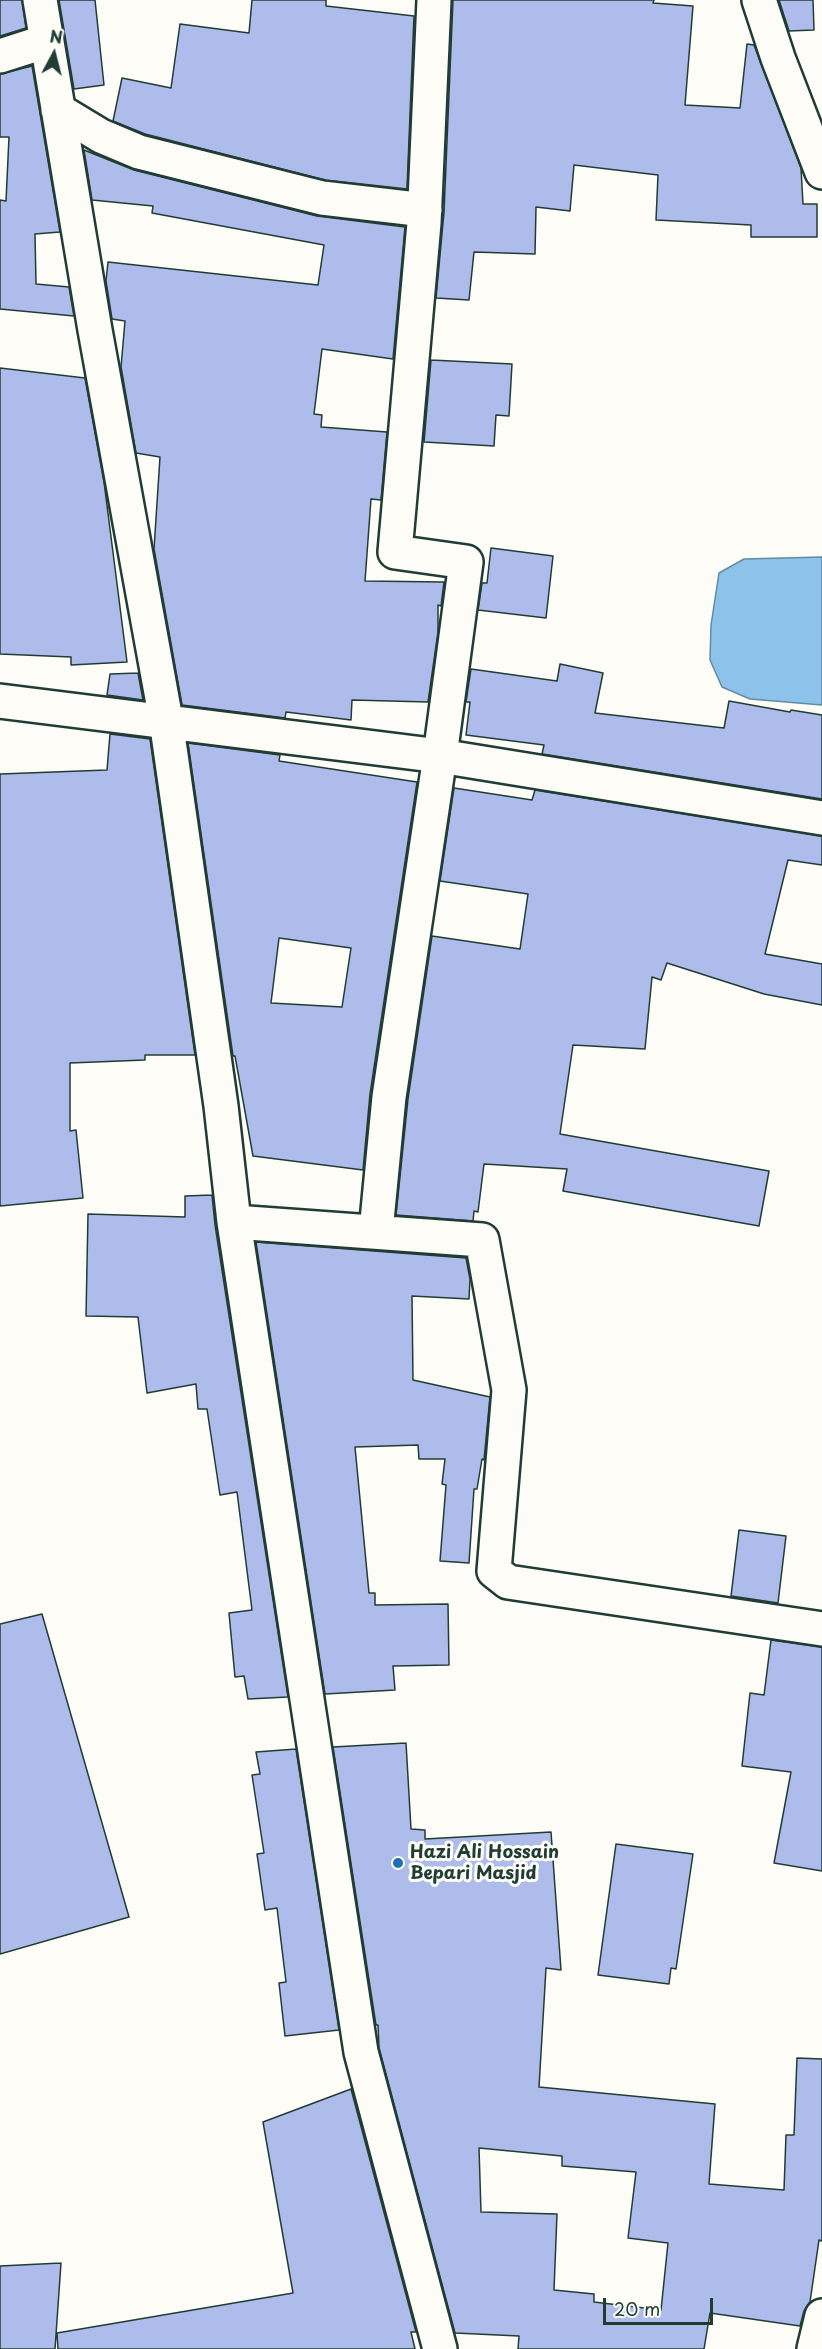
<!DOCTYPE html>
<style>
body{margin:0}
#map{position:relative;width:822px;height:2349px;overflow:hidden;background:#fdfcf7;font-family:"Playpen Sans",sans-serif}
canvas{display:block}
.north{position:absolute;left:24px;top:24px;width:60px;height:60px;-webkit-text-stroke:4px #fdfcf7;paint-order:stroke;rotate:7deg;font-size:16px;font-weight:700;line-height:24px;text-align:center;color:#1f3d34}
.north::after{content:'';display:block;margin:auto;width:21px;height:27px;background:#1f3d34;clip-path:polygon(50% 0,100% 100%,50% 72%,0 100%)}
.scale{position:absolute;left:603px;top:2298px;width:110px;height:27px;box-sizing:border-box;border:3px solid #1f3d34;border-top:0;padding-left:8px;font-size:18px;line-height:21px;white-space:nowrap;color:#1f3d34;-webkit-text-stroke:4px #fdfcf7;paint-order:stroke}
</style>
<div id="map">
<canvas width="822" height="2349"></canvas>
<div class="north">N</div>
<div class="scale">20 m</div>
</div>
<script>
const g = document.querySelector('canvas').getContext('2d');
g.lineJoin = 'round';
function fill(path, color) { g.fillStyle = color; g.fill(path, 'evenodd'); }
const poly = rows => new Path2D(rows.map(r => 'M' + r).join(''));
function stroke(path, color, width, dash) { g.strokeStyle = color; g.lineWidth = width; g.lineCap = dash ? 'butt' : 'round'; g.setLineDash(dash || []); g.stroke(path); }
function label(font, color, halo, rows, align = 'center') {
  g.font = font + ' "Playpen Sans",sans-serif'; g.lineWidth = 6; g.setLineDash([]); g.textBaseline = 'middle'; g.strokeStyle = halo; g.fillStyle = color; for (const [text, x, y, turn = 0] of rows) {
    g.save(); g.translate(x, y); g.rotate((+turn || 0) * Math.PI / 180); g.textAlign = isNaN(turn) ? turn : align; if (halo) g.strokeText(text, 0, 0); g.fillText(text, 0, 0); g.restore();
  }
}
const water = poly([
 [822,557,822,705,750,699,722,687,710,660,711,625,719,573,744,559,822,557]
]);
const building = poly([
 [0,0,22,0,26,28,0,36,0,0],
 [59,0,95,0,104,85,74,89,59,0],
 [252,0,326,0,326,6,414,16,407,189,325,180,145,134,113,121,122,78,171,88,180,24,249,33,252,0],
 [453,0,654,0,653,3,693,6,685,105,740,108,747,44,754,45,801,168,803,204,817,204,817,237,751,237,751,225,656,220,658,175,574,165,570,211,536,207,535,254,474,252,469,300,436,298,444,212,453,0],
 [779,0,813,0,814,30,789,31,779,0],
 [32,66,60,232,35,234,36,284,69,287,74,316,0,309,0,200,6,201,9,137,0,137,0,74,32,66],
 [84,150,134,170,317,216,405,227,393,359,322,349,314,414,322,415,321,427,387,432,381,500,371,499,365,581,444,582,441,606,438,605,438,632,428,702,352,700,351,720,286,712,285,718,182,705,154,549,160,457,136,453,121,367,125,321,112,319,106,281,108,262,318,285,324,245,152,213,153,206,92,200,84,150],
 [431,360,512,364,509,416,496,415,494,446,424,442,431,360],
 [0,368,85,378,104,482,127,662,71,665,71,657,0,654,0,368],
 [491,548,553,556,546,618,478,610,482,583,487,583,491,548],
 [560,664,603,673,595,713,724,728,729,701,790,712,791,710,822,715,822,799,542,754,544,745,466,735,470,702,466,702,471,669,557,681,560,664],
 [138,673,143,700,107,695,110,674,138,673],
 [110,734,150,739,195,1055,145,1055,145,1060,70,1063,70,1131,76,1130,83,1198,0,1206,0,774,107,770,110,734],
 [188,743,280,755,279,761,417,782,370,1094,363,1170,253,1156,235,1056,233,1056,188,743],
 [279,938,351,948,342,1007,271,1003,279,938],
 [454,788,532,800,535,790,822,836,822,865,788,860,765,954,822,964,822,1005,764,994,667,963,661,980,652,977,645,1049,573,1045,560,1134,769,1171,759,1226,563,1191,567,1169,484,1164,478,1212,474,1211,473,1221,396,1215,408,1099,432,936,520,949,528,894,440,881,454,788],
 [212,1195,215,1225,288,1697,248,1699,244,1676,235,1677,229,1613,252,1610,237,1492,220,1495,207,1409,198,1409,196,1384,147,1393,138,1317,86,1316,88,1214,185,1217,185,1196,212,1195],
 [256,1242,466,1258,470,1279,469,1299,412,1296,413,1380,490,1397,484,1460,482,1459,477,1489,474,1489,469,1563,440,1561,446,1485,442,1484,445,1459,419,1459,418,1445,355,1447,369,1593,375,1593,375,1605,448,1604,449,1665,393,1666,395,1690,325,1694,256,1242],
 [739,1530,786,1536,778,1603,731,1596,739,1530],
 [42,1614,129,1917,0,1954,0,1624,42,1614],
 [771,1640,822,1647,822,1871,774,1863,791,1772,742,1766,750,1693,764,1695,771,1640],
 [406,1743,411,1829,425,1830,425,1839,551,1832,561,1970,546,1968,539,2087,715,2104,709,2184,784,2190,786,2135,794,2135,797,2058,822,2059,822,2241,819,2240,810,2302,804,2311,800,2326,710,2313,704,2349,518,2349,519,2336,455,2333,379,2048,378,2025,376,2025,333,1747,406,1743],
 [479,2148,562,2156,562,2166,636,2172,628,2238,668,2243,661,2310,594,2302,594,2294,554,2290,557,2214,481,2212,479,2148],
 [296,1749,339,2030,285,2036,279,1983,286,1982,277,1908,265,1910,257,1854,264,1853,252,1775,260,1774,256,1752,296,1749],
 [616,1844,693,1854,676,1969,671,1968,669,1984,598,1975,616,1844],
 [351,2089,416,2332,411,2332,415,2349,58,2349,57,2333,293,2293,263,2122,351,2089],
 [61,2263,55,2349,0,2349,0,2266,61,2263]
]);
const street = poly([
 [40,0,95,330,166,720,221,1106,234,1222,361,2052,440,2349],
 [759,0,778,58,822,172],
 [0,56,47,41],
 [58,110,101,136,139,152,322,198,425,210],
 [0,701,440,756,822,818],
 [234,1222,482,1240,509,1390,494,1571,508,1582,822,1629],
 [376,1231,389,1097,440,756,466,562,395,552,424,223,434,0],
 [814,2349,822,2316]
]);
const markers = [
 [398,1863,6,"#1f6fb2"]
];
const poiNames = [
 ["Hazi Ali Hossain",410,1853],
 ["Bepari Masjid",410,1874]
];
fill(water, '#8dc3eb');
stroke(water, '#618da2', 1.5);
fill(building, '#adbceb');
stroke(building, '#1f3d34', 1.5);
stroke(street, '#1f3d34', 38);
stroke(street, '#fdfcf7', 33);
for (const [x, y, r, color] of markers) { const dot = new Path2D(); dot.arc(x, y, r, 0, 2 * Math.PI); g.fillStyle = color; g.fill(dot); stroke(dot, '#fdfcf7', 2); }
label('bold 18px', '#1f3d34', '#fdfcf7', poiNames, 'left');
</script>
